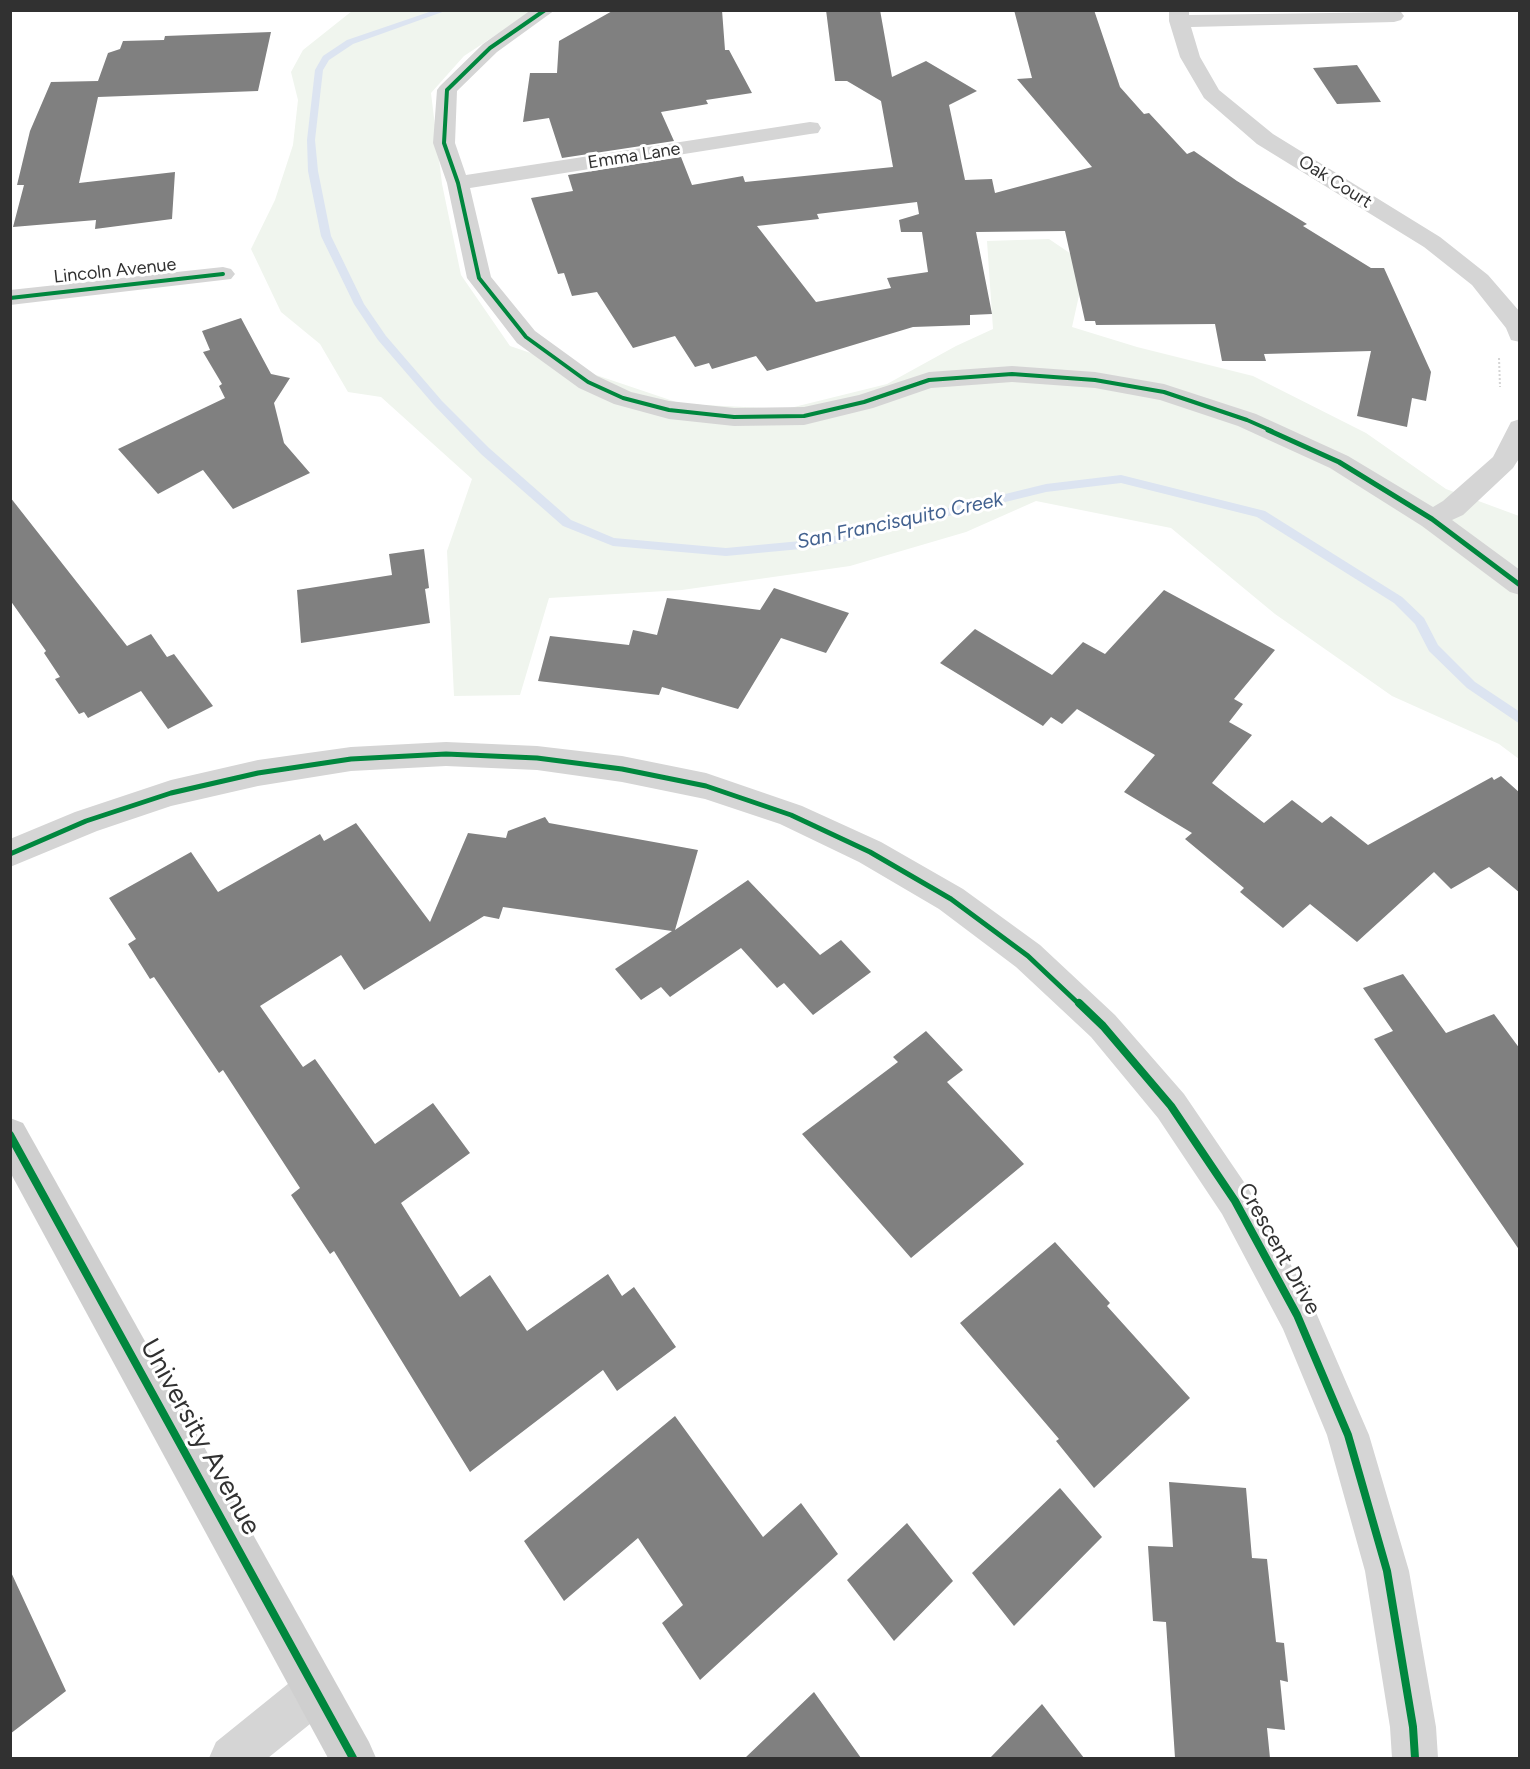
<!DOCTYPE html>
<style>
body{margin:0}
#map{position:relative;width:1530px;height:1769px;overflow:hidden;background:#fff;font-family:Figtree,sans-serif}
canvas{display:block}
.frame{position:absolute;inset:0;border:12px solid #313131;pointer-events:none}
</style>
<div id="map">
<canvas width="1530" height="1769"></canvas>
<div class="frame"></div>
</div>
<script>
const g = document.querySelector('canvas').getContext('2d');
g.lineJoin = 'round';
function fill(path, color) { g.fillStyle = color; g.fill(path, 'evenodd'); }
const poly = rows => new Path2D(rows.map(r => 'M' + r).join(''));
function stroke(path, color, width, dash) { g.strokeStyle = color; g.lineWidth = width; g.lineCap = dash ? 'butt' : 'round'; g.setLineDash(dash || []); g.stroke(path); }
function label(font, color, halo, rows, align = 'center') {
  g.font = font + ' Figtree,sans-serif'; g.lineWidth = 6; g.setLineDash([]); g.textBaseline = 'middle'; g.strokeStyle = halo; g.fillStyle = color; for (const [text, x, y, turn = 0] of rows) {
    g.save(); g.translate(x, y); g.rotate((+turn || 0) * Math.PI / 180); g.textAlign = isNaN(turn) ? turn : align; if (halo) g.strokeText(text, 0, 0); g.fillText(text, 0, 0); g.restore();
  }
}
const green = poly([
 [352,11,532,11,464,56,431,93,442,184,461,275,510,346,682,404,786,409,887,384,956,346,993,329,987,241,1049,239,1086,264,1072,327,1137,347,1253,376,1366,433,1446,489,1519,516,1519,759,1499,744,1392,696,1275,614,1171,528,1036,501,966,532,850,566,682,590,549,598,520,695,454,696,447,551,472,479,381,397,348,392,320,344,281,312,251,249,275,200,293,145,298,100,291,72,303,50]
]);
const stream = poly([
 [435,10,448,10,353,44,329,60,323,70,315,140,318,171,331,236,364,304,386,336,442,401,489,448,571,520,614,538,726,548,822,539,1046,484,1121,475,1265,511,1402,597,1424,618,1438,645,1475,682,1520,712,1520,724,1467,688,1429,651,1415,624,1394,603,1257,517,1121,483,1046,492,822,547,726,556,613,546,563,526,481,454,434,405,378,340,354,304,321,236,308,171,307,140,315,70,323,56,347,40,435,10]
]);
const building = poly([
 [614,10,722,10,725,50,729,50,752,93,706,100,708,104,661,112,674,141,562,158,549,118,523,122,530,73,557,73,559,41],
 [826,10,880,10,892,77,926,61,977,91,949,105,965,180,992,179,995,193,1092,167,1017,79,1032,78,1014,10,1094,10,1120,87,1144,114,1149,113,1187,154,1194,151,1237,181,1307,224,1303,226,1371,268,1384,268,1431,372,1426,401,1412,398,1407,427,1357,416,1371,351,1264,354,1266,361,1222,361,1215,324,1096,325,1095,321,1085,321,1065,231,976,232,992,314,970,315,970,325,913,327,767,371,756,356,712,369,709,363,695,367,675,336,633,348,597,292,572,296,564,273,558,274,531,198,573,191,568,175,681,157,692,185,743,176,745,182,893,167,881,101,847,81,835,81],
 [917,202,919,214,899,220,901,232,922,232,928,272,887,278,891,288,816,302,757,226,819,219,817,214],
 [271,32,258,91,98,97,79,183,175,172,172,219,95,229,96,220,13,227,24,185,17,185,30,131,51,82,98,81,108,53,120,49,123,41,164,40,165,36],
 [1357,65,1381,102,1337,104,1313,68],
 [241,318,271,374,290,378,274,403,284,443,310,473,233,509,203,470,158,494,118,449,225,398,219,386,222,384,203,352,210,350,202,331],
 [10,497,127,646,151,634,167,657,174,654,213,706,168,729,141,691,88,718,84,712,79,714,55,679,60,677,44,653,46,651,10,600],
 [424,549,429,588,425,589,430,623,301,643,297,590,392,575,389,554],
 [774,588,849,613,826,653,781,638,738,709,662,687,659,695,538,681,550,636,629,645,633,630,657,635,667,598,760,610],
 [1164,590,1275,650,1234,699,1243,704,1229,722,1252,735,1212,783,1264,823,1292,800,1322,823,1331,816,1368,845,1492,777,1494,780,1501,776,1520,793,1520,893,1489,867,1451,889,1434,872,1357,942,1310,904,1283,928,1240,892,1244,888,1185,839,1192,833,1124,792,1155,755,1077,709,1062,724,1051,717,1043,726,940,663,975,629,1052,675,1083,642,1105,654],
 [545,817,549,823,698,850,675,930,748,880,820,955,841,940,871,972,813,1015,784,983,777,988,741,948,670,997,661,987,641,1000,615,969,672,931,503,907,499,919,484,916,364,990,341,955,260,1006,303,1067,315,1059,375,1144,433,1103,470,1153,401,1203,460,1297,490,1275,527,1331,608,1274,622,1296,634,1287,676,1347,617,1391,603,1370,470,1472,334,1251,330,1254,291,1195,300,1188,223,1070,219,1073,154,977,150,979,128,944,136,939,109,898,191,852,218,892,320,834,324,841,356,823,430,922,468,833,506,838,508,831],
 [1403,974,1446,1033,1494,1014,1520,1049,1520,1251,1374,1039,1393,1031,1363,988],
 [926,1031,963,1070,947,1082,1024,1164,911,1258,802,1134,898,1062,893,1057],
 [1055,1242,1110,1303,1107,1306,1190,1398,1094,1488,1056,1441,1059,1439,960,1323],
 [675,1416,763,1537,801,1503,838,1554,700,1680,662,1623,683,1605,638,1538,564,1601,524,1541],
 [1169,1482,1246,1488,1252,1558,1267,1559,1276,1642,1284,1643,1288,1682,1280,1680,1285,1730,1267,1728,1270,1758,1175,1758,1166,1622,1153,1621,1148,1546,1173,1547],
 [1060,1488,1102,1537,1014,1626,972,1573],
 [907,1523,953,1581,894,1641,847,1580],
 [10,1570,66,1691,10,1734],
 [814,1692,861,1758,745,1758],
 [1042,1704,1084,1758,990,1758]
]);
const path = poly([
 [1499,358,1500,387]
]);
const street = poly([
 [531,10,555,10,497,52,457,91,455,143,466,175,810,122,818,123,821,128,818,133,810,134,470,188,491,277,535,331,597,376,631,392,669,401,734,408,804,407,859,395,929,372,1012,366,1095,372,1164,384,1256,414,1348,456,1433,507,1443,501,1493,457,1511,422,1520,419,1520,457,1513,468,1463,515,1452,520,1520,570,1520,595,1510,592,1422,526,1330,468,1238,426,1160,400,1095,388,1012,382,931,388,873,408,804,425,734,426,669,419,614,404,579,388,517,343,467,278,447,183,433,143,437,90,440,86,483,44,531,10],
 [1169,10,1189,10,1189,15,1401,12,1404,16,1401,20,1394,22,1191,27,1200,57,1219,90,1273,134,1440,237,1488,275,1520,312,1520,342,1511,340,1506,328,1472,285,1424,247,1257,144,1204,98,1180,57,1169,21,1169,10],
 [223,267,231,269,235,274,231,279,10,305,10,290,223,267],
 [446,742,537,746,622,756,706,773,802,806,881,842,963,889,1040,945,1115,1015,1184,1094,1248,1188,1311,1301,1369,1435,1409,1571,1436,1727,1438,1758,1392,1758,1390,1727,1365,1571,1327,1435,1283,1329,1222,1214,1158,1118,1091,1037,1016,967,939,909,859,862,780,824,705,799,622,782,537,770,446,766,351,771,258,786,171,806,97,831,10,867,10,839,75,812,171,780,258,760,351,747,446,742],
 [315,1668,331,1675,338,1691,331,1707,268,1758,209,1758,216,1742,299,1675,315,1668]
]);
const secondary = poly([
 [10,1118,23,1123,369,1742,376,1758,328,1758,10,1172,10,1118]
]);
const cyclewayFar2 = poly([
 [545,10,490,48,447,90,444,143,458,183,479,278,526,337,588,382,623,398,669,410,734,417,804,416,864,402,929,380,1012,374,1095,380,1164,392,1247,420,1272,431],
 [10,298,223,274]
]);
const cyclewayFar1 = poly([
 [1268,430,1339,462,1432,519,1520,585],
 [10,854,86,821,171,793,258,773,351,759,446,754,537,758,622,769,706,786,791,815,870,852,951,899,1028,956,1080,1005]
]);
const cycleway = poly([
 [1079,1003,1103,1026,1171,1106,1235,1201,1297,1315,1348,1435,1387,1571,1413,1727,1415,1758],
 [10,1135,353,1758]
]);
const farStreetnames = [
 ["Emma Lane",634,156,-9],
 ["Oak Court",1335,182,32],
 ["Lincoln Avenue",115,271,-6]
];
const farWaternames = [
 ["San Francisquito Creek",900,521,-12]
];
const streetNames = [
 ["Crescent Drive",1279,1249,61]
];
const nearStreetnames = [
 ["University Avenue",200,1437,61]
];
fill(green, '#f0f5ee');
fill(stream, '#dce4f1');
fill(building, '#808080');
stroke(path, '#d5d5d5', 2, [2, 2]);
fill(street, '#d5d5d5');
fill(secondary, '#cfcfcf');
stroke(cyclewayFar2, '#00873e', 4);
stroke(cyclewayFar1, '#00873e', 5);
stroke(cycleway, '#00873e', 8);
label('18px', '#313131', '#fff', farStreetnames);
label('italic 20px', '#42618f', '#fff', farWaternames);
label('22px', '#313131', '#fff', streetNames);
label('27px', '#313131', '#fff', nearStreetnames);
</script>
